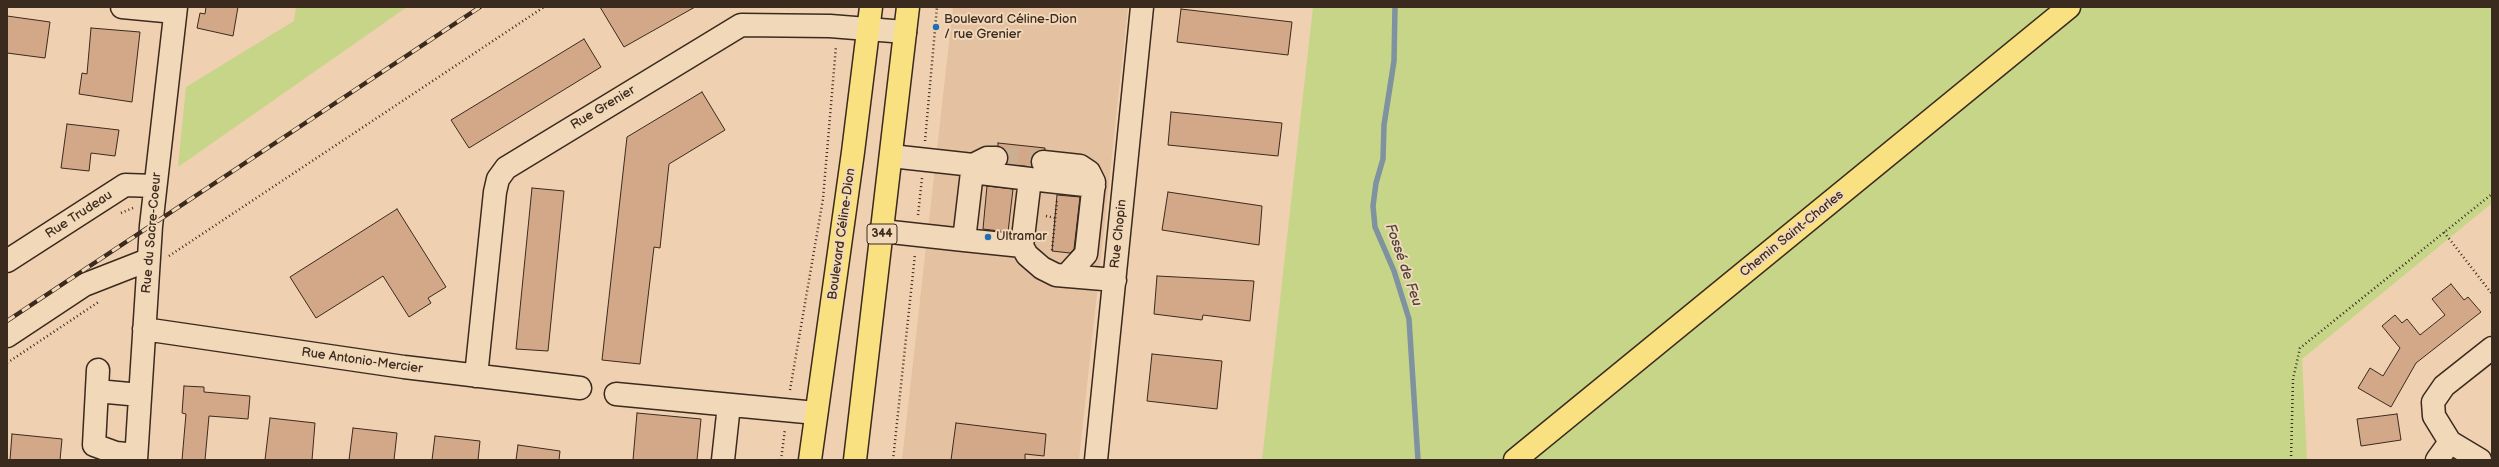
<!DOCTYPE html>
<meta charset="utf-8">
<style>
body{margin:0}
#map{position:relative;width:2499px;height:467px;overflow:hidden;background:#efd0b0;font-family:"Balsamiq Sans",sans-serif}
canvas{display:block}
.frame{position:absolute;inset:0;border:8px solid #3b2a1e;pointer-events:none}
</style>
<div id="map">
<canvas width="2499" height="467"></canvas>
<div class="frame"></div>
</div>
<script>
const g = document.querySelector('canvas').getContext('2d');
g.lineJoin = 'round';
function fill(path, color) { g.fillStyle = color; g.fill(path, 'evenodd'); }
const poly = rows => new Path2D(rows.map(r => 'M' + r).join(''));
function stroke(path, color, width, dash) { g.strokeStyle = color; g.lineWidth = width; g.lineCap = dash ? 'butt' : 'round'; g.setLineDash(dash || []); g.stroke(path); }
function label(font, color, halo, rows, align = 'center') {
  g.font = font + ' "Balsamiq Sans",sans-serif'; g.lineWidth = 4; g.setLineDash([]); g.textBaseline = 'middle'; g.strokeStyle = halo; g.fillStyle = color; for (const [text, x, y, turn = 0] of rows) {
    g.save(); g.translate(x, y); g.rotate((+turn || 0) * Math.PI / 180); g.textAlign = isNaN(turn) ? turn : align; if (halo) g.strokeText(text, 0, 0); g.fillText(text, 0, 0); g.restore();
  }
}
const built = poly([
 [953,7,1128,7,1079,460,902,460]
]);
const green = poly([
 [296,7,407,7,178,167,186,87,294,21],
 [1313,7,2492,7,2492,203,2302,359,2307,460,1262,460]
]);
const stream = poly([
 [1395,7,1394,61,1384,125,1383,159,1376,183,1373,206,1375,227,1394,271,1409,319,1418,460]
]);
const building = poly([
 [206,7,238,7,233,36,197,28,200,13,205,14,206,7],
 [600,7,695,7,624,47,600,7],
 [1181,9,1292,22,1288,55,1177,42,1181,9],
 [7,16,50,22,45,58,7,53,7,16],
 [91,28,140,32,132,102,79,94,82,73,87,74,91,28],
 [584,39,601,67,469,148,451,120,584,39],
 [702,92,725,130,669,164,660,248,654,247,640,364,602,360,627,137,702,92],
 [1171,112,1282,123,1278,156,1168,145,1171,112],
 [67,124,119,130,115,156,91,153,89,171,61,168,67,124],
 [998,143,1045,148,1045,150,1033,154,1031,167,1007,164,1007,152,998,146,998,143],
 [987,186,1013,189,1008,232,983,229,987,186],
 [532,188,564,191,548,351,516,349,532,188],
 [1168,192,1262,206,1259,245,1162,230,1168,192],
 [1057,195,1080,197,1074,249,1070,253,1052,251,1057,195],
 [397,209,446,287,428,298,431,303,409,317,383,276,316,318,290,277,397,209],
 [1157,276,1254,281,1250,321,1203,315,1202,320,1154,314,1157,276],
 [2451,284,2464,300,2468,297,2481,312,2416,363,2391,407,2358,388,2370,368,2383,376,2400,348,2382,326,2395,315,2402,323,2407,319,2420,335,2445,315,2432,299,2451,284],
 [1152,354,1222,361,1217,409,1147,401,1152,354],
 [184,386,204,387,204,392,250,396,248,419,209,416,205,460,182,460,186,414,182,413,184,386],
 [637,413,701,419,697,460,633,460,637,413],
 [2397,414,2401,440,2361,446,2357,419,2397,414],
 [270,418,315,423,312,460,265,460,270,418],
 [956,423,1046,434,1044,456,1025,454,1025,460,951,460,956,423],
 [353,428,397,433,394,460,349,460,353,428],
 [12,434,62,439,60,460,10,460,12,434],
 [435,436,480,441,478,460,432,460,435,436],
 [518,445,560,451,559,460,516,460,518,445]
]);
const minorTunnel = poly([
 [996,158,1043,162]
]);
const path = poly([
 [925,141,937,7],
 [121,213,133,208],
 [918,215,922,178],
 [1046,216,1055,218],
 [2444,232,2492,294],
 [1052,250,1057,201],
 [169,256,544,7],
 [7,363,100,301],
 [790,390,823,199,836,46],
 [781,460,785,429],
 [893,460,915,254],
 [2291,460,2293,379,2300,348,2492,194]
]);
const minor = poly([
 [122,7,175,12],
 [1043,162,1080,166,1089,172,1094,182,1086,254,1066,276],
 [973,165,987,158,996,158],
 [972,172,1030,179,1022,246,1027,255,1042,268,1056,275,1115,280],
 [1030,179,1094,186],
 [882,231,964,240,972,172,973,165,891,156],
 [964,240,1022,246],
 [7,261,125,185,155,186],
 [144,329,404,367,580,388],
 [7,336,84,285,148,260],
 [98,370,94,445,116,453,136,455],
 [476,376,495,192,498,179,506,168,741,25,830,26,905,32],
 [97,391,140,395],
 [616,394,816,413],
 [136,460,151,226,176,7],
 [723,460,729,405],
 [1096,460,1142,7],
 [2437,460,2450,442],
 [2480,460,2450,442,2434,416,2433,402,2444,386,2492,348]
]);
const major = poly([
 [810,460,853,152,871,7],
 [855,460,908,7],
 [1515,460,2069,7]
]);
const rail = poly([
 [7,321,480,7]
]);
const markers = [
 [936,27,4,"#1f6fb2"],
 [988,237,4,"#1f6fb2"]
];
const shields = [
 [882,234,30]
];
const shieldNames = [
 ["344",882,234]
];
const poiNames = [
 ["Boulevard Céline-Dion",944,20],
 ["/ rue Grenier",944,35],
 ["Ultramar",996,237]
];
const streetNames = [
 ["Rue Grenier",603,108,-31],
 ["Rue Trudeau",79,215,-33],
 ["Rue du Sacre-Coeur",152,233,-85],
 ["Boulevard Céline-Dion",842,234,-82],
 ["Rue Chopin",1119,234,-84],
 ["Chemin Saint-Charles",1792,234,-39],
 ["Rue Antonio-Mercier",362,361,8]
];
const waterNames = [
 ["Fossé de Feu",1403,265,71]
];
fill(built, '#e3c1a1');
fill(green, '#c7d589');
stroke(stream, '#7e92a0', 5.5);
fill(building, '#d2a889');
stroke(building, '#3b2a1e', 1);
stroke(minorTunnel, '#cbaf93', 22, [22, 11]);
stroke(minor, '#3b2a1e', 25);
stroke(major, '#3b2a1e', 25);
stroke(path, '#3b2a1e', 2.5, [1, 3]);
stroke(minor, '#f1d8b9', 22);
stroke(major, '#f9e181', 22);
stroke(rail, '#3b2a1e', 4.5);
stroke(rail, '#f1d8b9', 3, [9]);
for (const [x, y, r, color] of markers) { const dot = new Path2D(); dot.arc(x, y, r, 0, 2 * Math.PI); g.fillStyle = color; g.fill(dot); stroke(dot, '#f1d8b9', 1.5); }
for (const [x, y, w] of shields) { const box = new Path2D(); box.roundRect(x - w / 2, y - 10, w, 20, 3); g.fillStyle = '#f1d8b9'; g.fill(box); stroke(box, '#3b2a1e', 1); }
label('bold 12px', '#3b2a1e', null, shieldNames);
label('13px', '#3b2a1e', '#f1d8b9', poiNames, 'left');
label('13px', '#3b2a1e', '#f1d8b9', streetNames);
label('italic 14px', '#4c443e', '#f1d8b9', waterNames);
</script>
